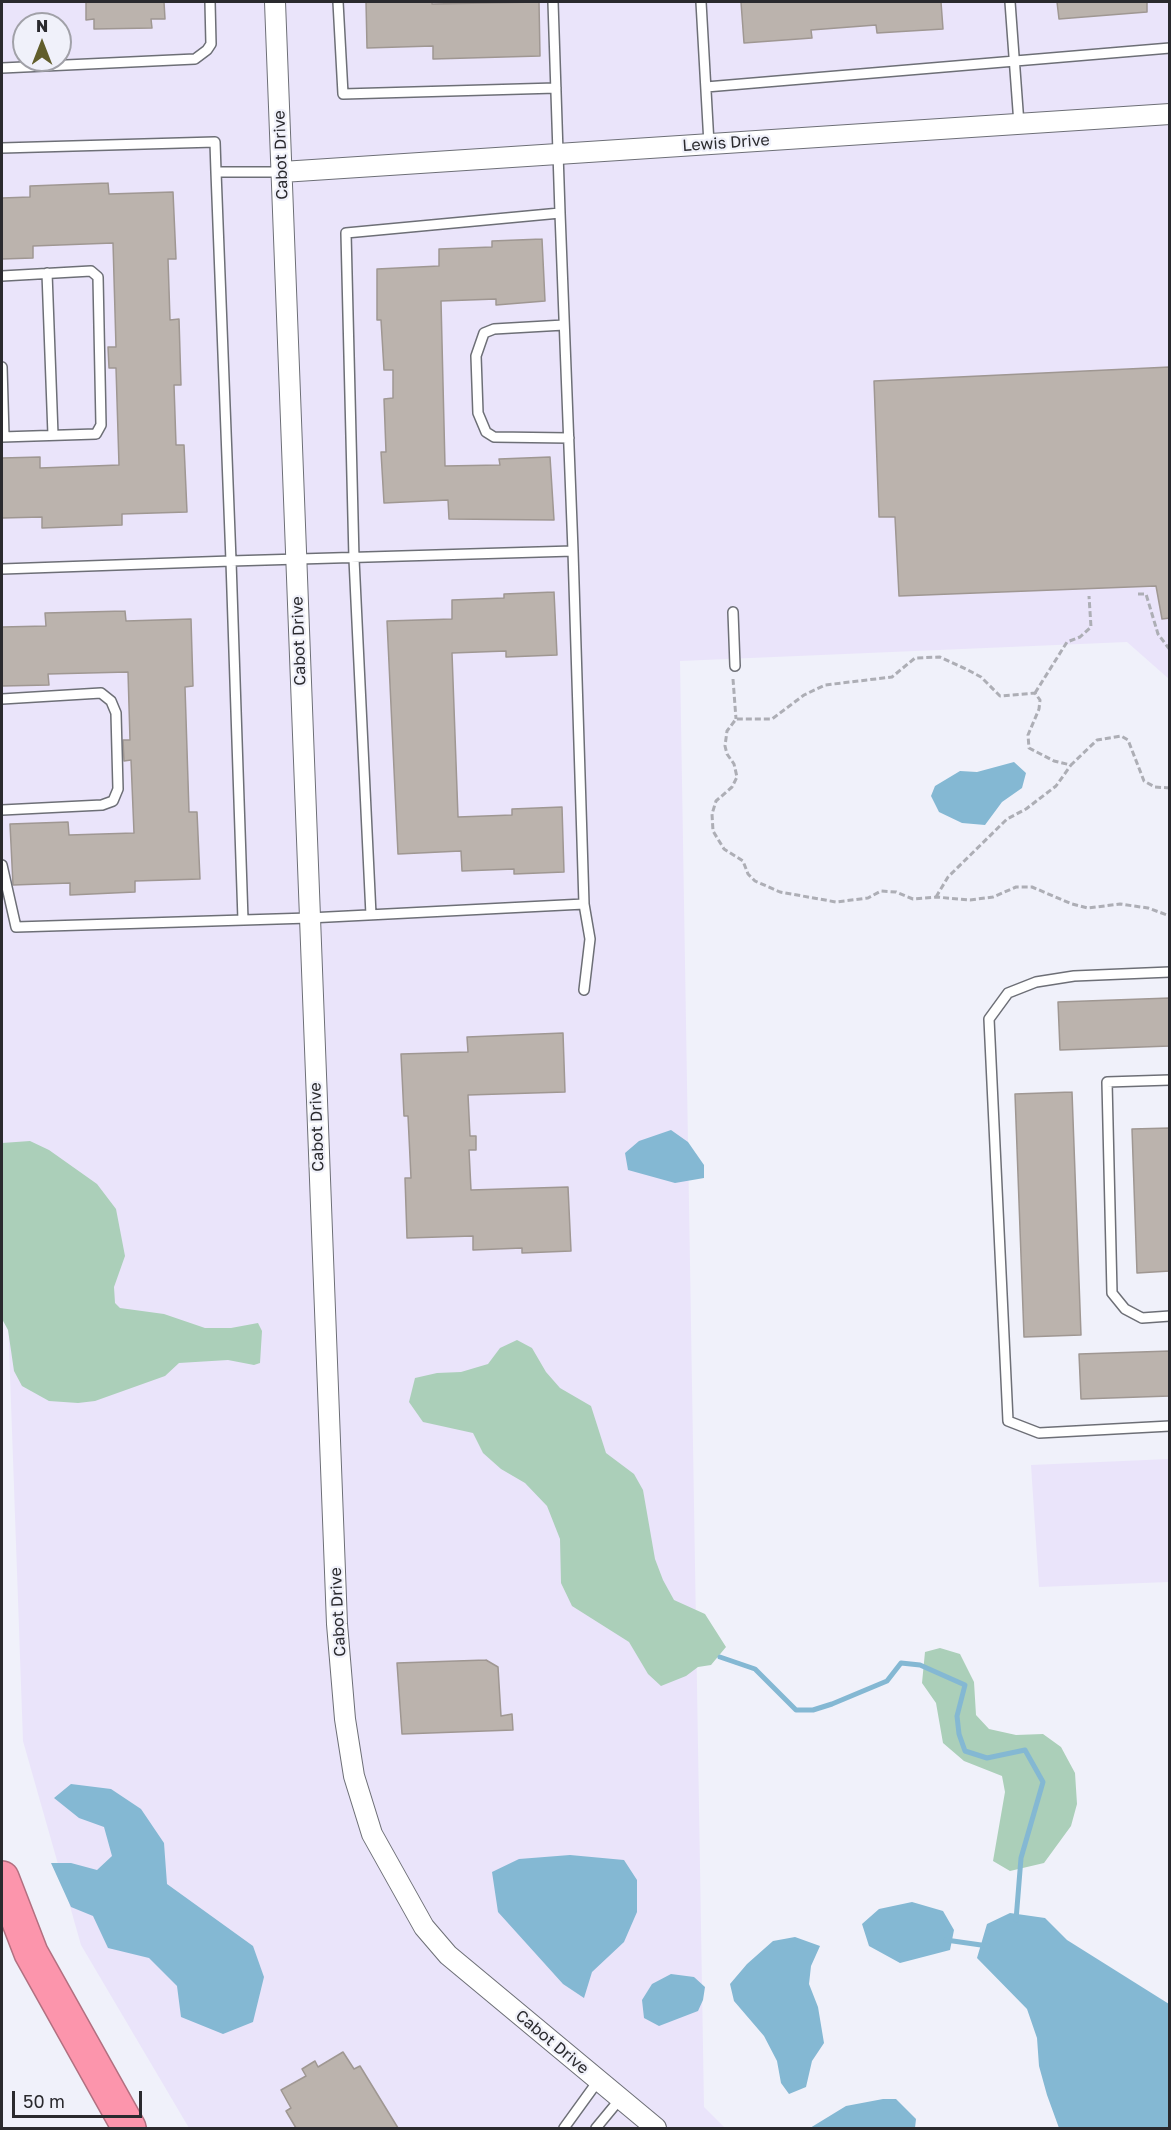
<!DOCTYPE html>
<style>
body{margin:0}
#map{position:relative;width:1171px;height:2130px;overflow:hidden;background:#f0f1fa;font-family:"Golos Text",sans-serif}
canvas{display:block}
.frame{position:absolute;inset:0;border:3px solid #2a2a2e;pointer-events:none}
.north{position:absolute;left:12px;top:12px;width:60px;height:60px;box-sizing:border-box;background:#f0f1fa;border:2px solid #a1a1a8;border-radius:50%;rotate:0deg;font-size:16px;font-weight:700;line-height:24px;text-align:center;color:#2a2a2e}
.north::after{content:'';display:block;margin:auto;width:21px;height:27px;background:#615e2b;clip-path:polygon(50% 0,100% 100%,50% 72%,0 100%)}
.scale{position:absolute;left:12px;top:2091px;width:130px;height:27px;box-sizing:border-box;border:3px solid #2a2a2e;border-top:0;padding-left:8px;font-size:18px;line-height:21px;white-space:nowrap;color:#2a2a2e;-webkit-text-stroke:4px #f0f1fa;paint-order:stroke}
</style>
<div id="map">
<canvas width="1171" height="2130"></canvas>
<div class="frame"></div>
<div class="north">N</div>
<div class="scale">50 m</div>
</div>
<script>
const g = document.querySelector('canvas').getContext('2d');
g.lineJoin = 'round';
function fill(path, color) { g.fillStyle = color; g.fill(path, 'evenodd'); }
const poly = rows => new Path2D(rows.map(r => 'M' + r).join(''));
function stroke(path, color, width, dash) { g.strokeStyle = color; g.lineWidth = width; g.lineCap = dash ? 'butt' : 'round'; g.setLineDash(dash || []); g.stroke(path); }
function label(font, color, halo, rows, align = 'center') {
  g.font = font + ' "Golos Text",sans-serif'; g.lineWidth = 4.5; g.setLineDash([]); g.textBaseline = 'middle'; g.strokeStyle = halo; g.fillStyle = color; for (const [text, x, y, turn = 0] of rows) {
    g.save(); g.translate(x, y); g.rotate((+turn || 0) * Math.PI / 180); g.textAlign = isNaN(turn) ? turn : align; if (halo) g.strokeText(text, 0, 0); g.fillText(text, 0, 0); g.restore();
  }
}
const commercial = poly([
 [2,2,1169,2,1169,679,1127,642,680,661,704,2107,725,2128,189,2128,81,1945,23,1741,2,1149],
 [24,24,60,24,60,60,24,60],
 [1169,1459,1169,1582,1039,1587,1031,1465]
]);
const green = poly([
 [30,1141,49,1150,97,1184,116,1209,125,1256,114,1287,115,1303,120,1308,164,1314,205,1328,231,1328,258,1323,262,1331,260,1363,254,1365,228,1360,179,1363,165,1376,95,1401,78,1403,49,1401,22,1386,14,1371,8,1330,2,1319,2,1143],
 [517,1340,532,1348,546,1372,560,1388,591,1406,606,1453,634,1474,643,1490,655,1559,663,1580,674,1600,705,1614,726,1647,711,1665,698,1667,686,1676,661,1686,648,1674,629,1642,572,1606,561,1583,560,1539,547,1506,525,1483,501,1469,483,1453,473,1433,423,1422,409,1402,415,1378,437,1373,461,1372,488,1364,500,1348],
 [940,1648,960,1654,974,1682,976,1715,989,1729,1016,1735,1043,1734,1061,1747,1075,1773,1077,1804,1071,1826,1044,1863,1010,1871,993,1861,1005,1792,1002,1776,964,1761,943,1743,936,1703,922,1683,925,1652]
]);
const water = poly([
 [1014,762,1026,773,1022,788,1002,802,985,825,962,823,939,812,931,796,935,786,960,771,977,772],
 [671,1130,688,1142,704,1165,704,1178,675,1183,628,1170,625,1153,639,1141],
 [71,1784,111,1789,141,1809,164,1843,167,1884,253,1946,264,1977,253,2022,223,2034,181,2017,177,1986,149,1958,108,1948,93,1916,71,1907,51,1863,71,1863,97,1870,112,1856,104,1827,79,1818,54,1798],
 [570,1855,624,1860,637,1880,637,1912,624,1942,592,1972,584,1998,563,1984,498,1912,492,1872,519,1859],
 [912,1902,943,1911,954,1930,950,1950,900,1963,869,1946,862,1924,879,1909],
 [1010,1913,1045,1918,1067,1940,1169,2004,1169,2128,1059,2128,1047,2095,1039,2066,1037,2038,1027,2009,977,1958,987,1924],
 [795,1937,820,1946,811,1966,809,1984,818,2007,824,2043,812,2061,806,2087,789,2094,781,2083,777,2061,764,2036,734,2001,730,1984,747,1964,773,1941],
 [671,1974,694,1977,705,1987,703,2000,698,2011,659,2026,644,2018,642,2000,652,1984],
 [883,2099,896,2099,916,2119,915,2128,810,2128,846,2106]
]);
const stream = poly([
 [720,1657,755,1669,796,1710,813,1710,832,1704,887,1681,901,1663,920,1665,965,1685,957,1716,959,1734,965,1751,987,1758,1025,1750,1043,1782,1021,1858,1016,1920],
 [946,1940,988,1946]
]);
const building = poly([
 [86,2,164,2,165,19,151,19,152,28,94,29,94,19,86,20,86,2],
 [366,2,432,2,432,4,539,2,540,56,433,59,433,46,367,48,366,2],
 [741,2,941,2,943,29,877,33,876,25,811,30,812,38,744,43,741,2],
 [1057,2,1147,2,1147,12,1059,19,1057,2],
 [108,183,109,194,173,192,176,259,168,259,170,320,179,319,181,385,174,385,176,445,184,445,187,512,122,514,122,525,42,528,42,517,2,518,2,458,40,457,40,468,119,465,116,368,109,368,108,347,116,347,113,243,33,246,33,258,2,259,2,198,30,197,30,186,108,183],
 [542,239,545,301,496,305,496,299,441,301,445,466,500,465,499,459,550,457,554,520,449,519,448,500,384,503,381,452,386,452,384,399,393,398,393,370,384,370,381,320,377,320,377,269,439,266,439,249,492,247,492,241,542,239],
 [1170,367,1170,618,1162,619,1156,586,899,596,895,517,879,517,874,381,1170,367],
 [554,592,557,655,506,657,506,651,452,653,458,817,512,815,512,809,562,807,564,872,514,874,514,869,462,871,461,851,398,854,387,621,452,619,452,600,504,598,504,594,554,592],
 [125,611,126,621,191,619,193,686,185,687,189,812,197,812,200,879,135,881,135,892,70,895,70,883,13,885,10,824,68,822,69,835,134,833,131,760,124,761,123,740,130,740,128,672,48,674,49,685,2,686,2,627,46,626,45,613,125,611],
 [1170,998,1170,1046,1060,1050,1058,1002,1170,998],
 [563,1033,565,1092,468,1095,470,1136,476,1136,476,1150,469,1150,471,1190,568,1187,571,1251,522,1253,522,1248,473,1250,473,1236,407,1238,405,1178,411,1178,408,1116,404,1116,401,1054,468,1052,467,1037,563,1033],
 [1072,1092,1081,1335,1024,1337,1015,1094,1072,1092],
 [1170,1128,1170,1271,1137,1273,1132,1129,1170,1128],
 [1170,1351,1170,1396,1081,1399,1079,1354,1170,1351],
 [486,1660,498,1667,501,1716,512,1714,513,1730,402,1734,397,1663,486,1660],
 [343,2052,354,2069,360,2066,398,2128,296,2128,286,2111,291,2108,281,2090,306,2076,302,2069,315,2061,318,2067,343,2052]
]);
const path = poly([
 [1138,594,1146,594,1158,634,1170,650],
 [733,679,736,719],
 [1035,693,1067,642,1080,637,1091,627,1089,596],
 [1170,788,1155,787,1144,781,1128,740,1121,736,1097,740,1071,765,1054,761,1029,748,1028,735,1039,709,1040,700,1035,693,1000,696,981,677,966,669,940,657,915,658,892,677,825,685,804,695,772,719,736,719,727,731,725,746,727,754,734,764,737,777,732,787,716,801,712,814,713,831,724,849,743,861,748,874,755,881,780,892,836,902,868,898,881,891,896,892,913,899,936,897,970,900,993,897,1016,887,1032,887,1072,904,1088,908,1120,904,1148,908,1170,916],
 [936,897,948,877,1007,819,1026,809,1056,786,1071,765]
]);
const lane = poly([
 [338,2,343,94,556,88],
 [553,2,560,213],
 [701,2,709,144],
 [1010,2,1019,124],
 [2,68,195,59,207,50,211,44,210,2],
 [706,87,1170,48],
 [2,148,215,142,216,172],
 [47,273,53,435],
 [2,276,91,271,98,277,101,425,96,434,2,437],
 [564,325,494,329,484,333,476,356,478,413,486,432,494,437,569,438],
 [2,367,4,436],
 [2,569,231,561,243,920],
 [733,612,735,666],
 [2,699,101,693,111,701,116,713,118,789,113,801,102,805,2,810],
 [2,865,16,927,309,918,584,904,573,551,231,561,216,172,282,172],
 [584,904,590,939,584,990],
 [371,915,354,559,346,233,560,213,573,551],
 [1170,972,1074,976,1036,982,1008,993,989,1019,1008,1421,1039,1433,1170,1426],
 [1170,1080,1107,1082,1112,1293,1125,1309,1142,1318,1170,1316],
 [564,2128,598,2081],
 [596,2128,620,2099]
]);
const street = poly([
 [275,2,337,1624,345,1719,354,1776,372,1834,424,1927,448,1955,656,2128],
 [282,172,1170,114]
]);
const highway = poly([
 [2,1878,31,1953,129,2128]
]);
const streetNames = [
 ["Lewis Drive",726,143,-4],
 ["Cabot Drive",281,155,-92],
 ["Cabot Drive",299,641,-92],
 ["Cabot Drive",317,1127,-92],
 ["Cabot Drive",338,1612,-93],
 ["Cabot Drive",552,2042,40]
];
fill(commercial, '#eae4fa');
fill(green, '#abcfb9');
fill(water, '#84b8d3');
stroke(stream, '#84b8d3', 5);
fill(building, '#bbb3ad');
stroke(building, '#9f9792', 1.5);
stroke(lane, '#6d6f76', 12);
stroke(street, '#6d6f76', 22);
stroke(highway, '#b27080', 36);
stroke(path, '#adaeb5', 3, [6, 3]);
stroke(lane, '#fff', 9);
stroke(street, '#fff', 20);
stroke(highway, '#fc95ac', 33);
label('16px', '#2a2a2e', '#f0f1fa', streetNames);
</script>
